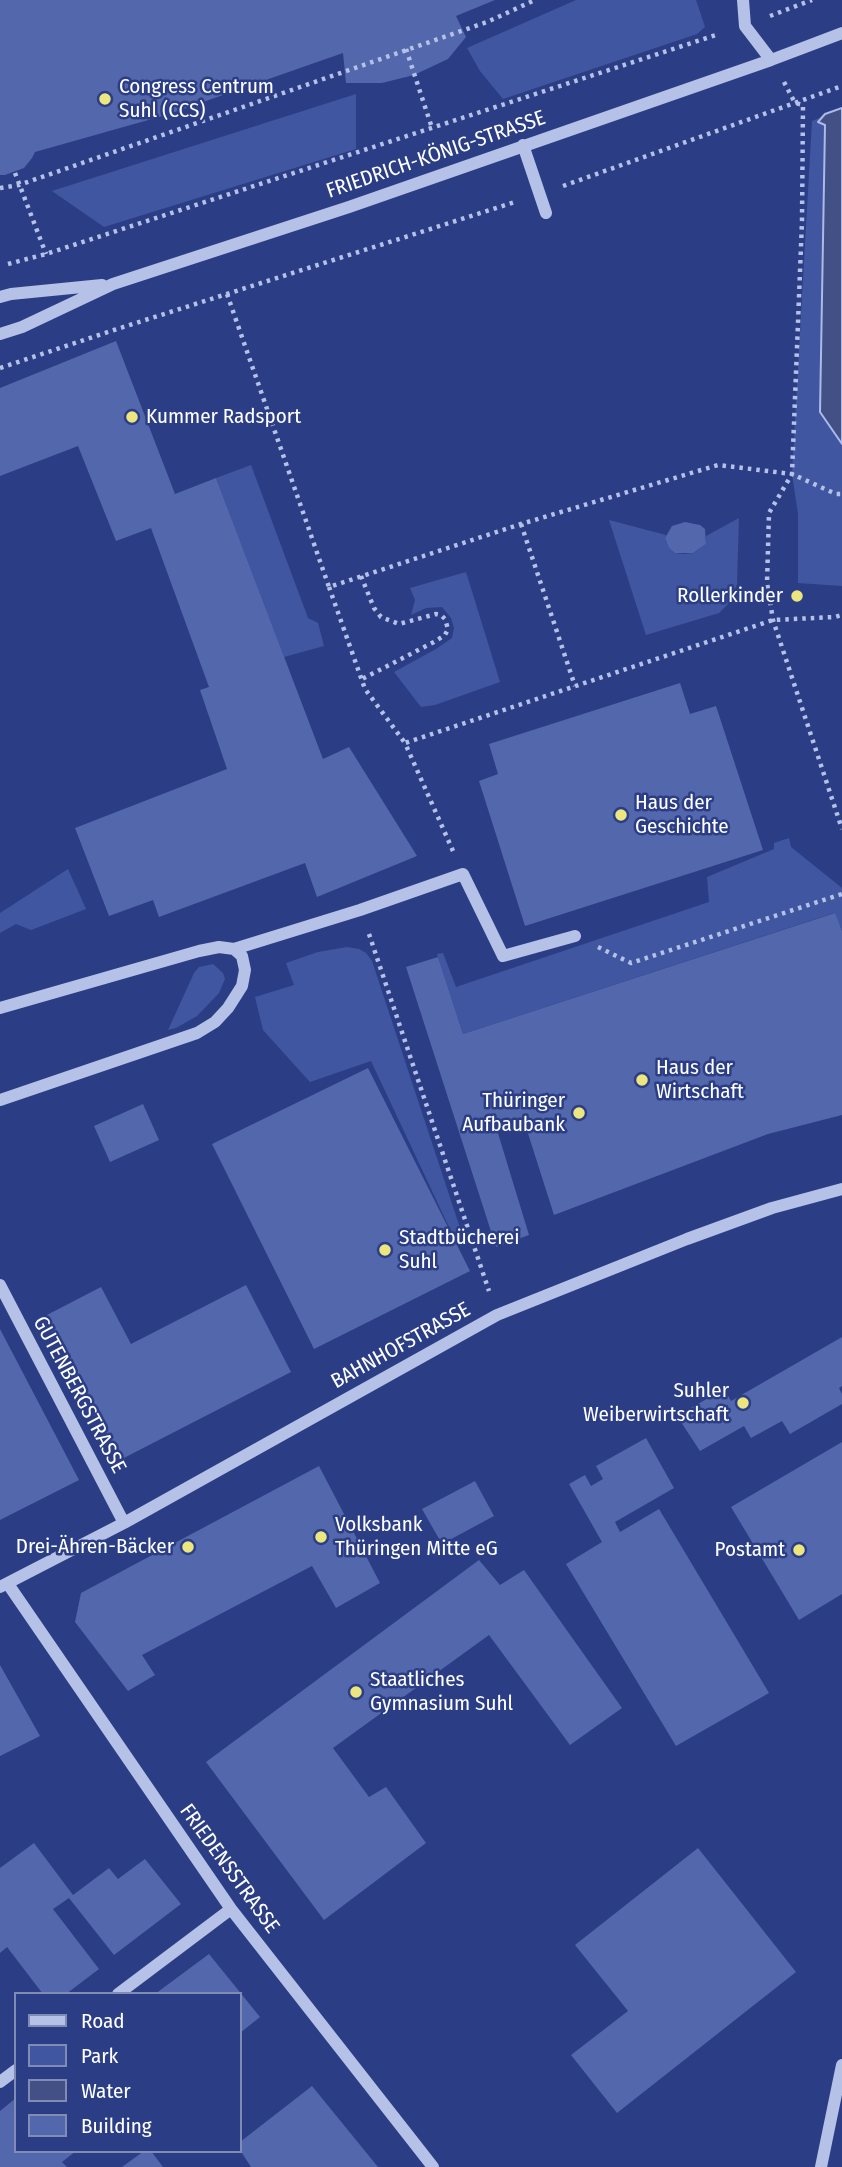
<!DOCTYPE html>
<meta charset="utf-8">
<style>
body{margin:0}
#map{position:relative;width:842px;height:2167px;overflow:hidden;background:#2b3e85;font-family:"Fira Sans Condensed",sans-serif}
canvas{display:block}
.legend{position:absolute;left:14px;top:1992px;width:228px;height:161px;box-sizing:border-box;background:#2b3e85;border:2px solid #808bb6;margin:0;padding:9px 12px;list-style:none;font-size:21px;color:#fff}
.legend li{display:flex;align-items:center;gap:14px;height:35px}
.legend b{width:35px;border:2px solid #808bb6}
</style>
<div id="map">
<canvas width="842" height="2167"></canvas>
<ul class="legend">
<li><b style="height:9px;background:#b6c1e7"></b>Road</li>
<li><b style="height:19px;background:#4056a1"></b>Park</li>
<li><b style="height:19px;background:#435085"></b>Water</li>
<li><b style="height:19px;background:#5367ac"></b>Building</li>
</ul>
</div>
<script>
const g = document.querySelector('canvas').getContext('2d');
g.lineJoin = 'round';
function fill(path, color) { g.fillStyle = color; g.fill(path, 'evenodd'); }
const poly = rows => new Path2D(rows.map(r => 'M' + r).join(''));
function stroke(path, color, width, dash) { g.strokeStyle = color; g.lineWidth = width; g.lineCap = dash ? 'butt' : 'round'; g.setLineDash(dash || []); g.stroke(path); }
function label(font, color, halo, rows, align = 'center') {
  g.font = font + ' "Fira Sans Condensed",sans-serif'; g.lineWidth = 5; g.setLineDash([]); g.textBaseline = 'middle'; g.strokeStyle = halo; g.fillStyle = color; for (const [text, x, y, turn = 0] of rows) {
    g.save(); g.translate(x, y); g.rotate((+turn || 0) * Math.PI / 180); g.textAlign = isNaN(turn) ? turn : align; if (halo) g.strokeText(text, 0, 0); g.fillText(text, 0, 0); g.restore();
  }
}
const green = poly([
 [576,0,696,0,705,27,697,34,503,99,480,71,467,48],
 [356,94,356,149,104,227,52,191],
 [842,109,842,586,798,583,798,514,792,474,812,121],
 [251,465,308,618,318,623,324,646,284,657,216,478],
 [739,518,737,584,730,602,719,613,646,635,609,520,666,535,665,538,669,548,675,553,683,554,693,553,706,544,706,536],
 [466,572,500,682,435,705,421,707,394,672,436,649,452,638,454,628,451,618,442,607,426,608,411,615,415,600,410,588],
 [789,838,791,847,842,888,842,931,834,913,463,1034,437,954,443,953,456,987,709,902,707,877,774,849,774,843],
 [68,869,86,909,31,930,16,924,0,933,0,913],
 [347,947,359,949,366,953,372,961,464,1240,456,1242,371,1061,310,1082,263,1030,255,997,294,985,286,963,318,952],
 [213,964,223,973,225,979,219,993,197,1016,176,1028,168,1030,194,973,199,967]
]);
const water = poly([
 [842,108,842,444,820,412,825,125,818,122,825,114,842,108]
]);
const building = poly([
 [0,0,495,0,456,16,466,37,448,59,414,75,382,83,346,83,343,53,166,115,35,152,32,158,24,168,5,175,0,175],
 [116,341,175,494,216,478,323,759,349,747,417,856,317,897,305,863,159,917,153,900,109,916,75,828,227,769,200,690,209,687,151,528,116,541,78,446,0,476,0,388],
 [685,522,700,525,705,529,706,544,693,553,675,553,669,548,665,538,672,526],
 [680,683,690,714,716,706,763,850,525,926,479,781,498,774,489,744],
 [835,913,842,931,842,1115,768,1134,554,1215,524,1121,497,1130,529,1235,496,1247,406,967,438,957,463,1034],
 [368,1068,470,1271,314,1349,212,1144],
 [143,1104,159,1140,110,1162,94,1126],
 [246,1285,291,1372,118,1461,43,1317,101,1287,131,1344],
 [0,1329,79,1480,0,1520],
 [842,1337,842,1386,839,1388,842,1394,842,1404,790,1434,782,1421,751,1438,744,1426,700,1451,677,1416,724,1389,731,1401],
 [646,1438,674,1488,615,1522,620,1532,659,1509,769,1693,676,1746,566,1564,602,1542,569,1484,585,1475,591,1486,603,1479,596,1466],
 [842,1442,842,1594,799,1620,731,1507],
 [319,1466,380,1583,336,1608,312,1566,142,1655,155,1675,128,1691,75,1622,81,1593],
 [475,1481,494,1516,442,1544,422,1509],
 [479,1560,500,1585,524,1570,622,1708,570,1745,489,1635,333,1748,369,1797,386,1787,426,1843,324,1920,206,1762],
 [0,1665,40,1736,0,1756],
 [34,1843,73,1895,109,1868,118,1879,145,1859,181,1904,114,1955,69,1898,53,1909,99,1969,66,1994,43,1994,7,1947,0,1953,0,1868],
 [698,1848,796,1972,617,2113,571,2055,628,2011,575,1945],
 [209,1954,260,2017,240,2033,240,1994,155,1994],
 [312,2086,378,2167,251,2167,240,2150,240,2142],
 [16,2098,16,2151,76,2151,62,2162,67,2167,0,2167,0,2111],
 [144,2151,151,2151,163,2167,122,2167]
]);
const path = poly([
 [770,16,812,0],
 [406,49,432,128],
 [784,82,795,103,803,105,802,221,792,474,769,513,767,583,773,620,842,829],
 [15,173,46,254],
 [563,186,842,86],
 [0,188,19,185,487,22,535,0],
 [8,264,46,254,719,34],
 [227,294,329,587,521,524,718,465,792,474,836,494,842,494],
 [0,368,114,330,515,202],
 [521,524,575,686],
 [361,576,374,608,381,617,399,624,436,614,441,615,445,619,448,629,445,635,434,642,362,679],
 [329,587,365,689,405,743],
 [453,851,405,743,773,620,835,617,842,615],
 [369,934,489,1291],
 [598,947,631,963,842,894]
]);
const minor = poly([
 [743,0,745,26,771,60],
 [523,145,546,213],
 [0,297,11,294,102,285],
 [0,334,22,327,113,284,349,207,771,60,842,33],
 [234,949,360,910,463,874,503,956,575,936],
 [0,1008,199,951,219,947,234,949,242,956,245,970,242,986,228,1008,215,1022,197,1033,0,1100],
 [0,1285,124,1523],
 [8,1584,231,1909,433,2167],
 [0,1587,124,1523,497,1315,687,1239,772,1208,842,1189],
 [118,1994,231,1909],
 [0,2082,16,2070],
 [821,2167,842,2065]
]);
const markers = [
 [105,99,7,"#ede67e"],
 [132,417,7,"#ede67e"],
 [797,596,7,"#ede67e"],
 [621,815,7,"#ede67e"],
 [642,1080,7,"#ede67e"],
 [579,1113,7,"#ede67e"],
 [385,1250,7,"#ede67e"],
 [743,1403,7,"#ede67e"],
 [321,1537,7,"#ede67e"],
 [188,1547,7,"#ede67e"],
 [799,1550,7,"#ede67e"],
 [356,1692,7,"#ede67e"]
];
const poiNames = [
 ["Congress Centrum",119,87],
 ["Suhl (CCS)",119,111],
 ["Kummer Radsport",146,417],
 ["Rollerkinder",783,596,"right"],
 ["Haus der",635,803],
 ["Geschichte",635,827],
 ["Haus der",656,1068],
 ["Wirtschaft",656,1092],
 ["Thüringer",565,1101,"right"],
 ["Aufbaubank",565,1125,"right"],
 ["Stadtbücherei",399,1238],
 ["Suhl",399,1262],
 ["Suhler",729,1391,"right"],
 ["Weiberwirtschaft",729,1415,"right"],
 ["Volksbank",335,1525],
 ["Thüringen Mitte eG",335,1549],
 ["Drei-Ähren-Bäcker",174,1547,"right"],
 ["Postamt",785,1550,"right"],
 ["Staatliches",370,1680],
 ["Gymnasium Suhl",370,1704]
];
const streetNames = [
 ["FRIEDRICH-KÖNIG-STRASSE",436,155,-19],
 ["BAHNHOFSTRASSE",401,1346,-29],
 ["GUTENBERGSTRASSE",79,1395,62],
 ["FRIEDENSSTRASSE",229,1869,54]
];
fill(green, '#4056a1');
fill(water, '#435085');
stroke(water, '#abbae7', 2);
fill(building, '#5367ac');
stroke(path, '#b6c1e7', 4.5, [3.5, 5]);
stroke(minor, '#b6c1e7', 12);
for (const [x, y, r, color] of markers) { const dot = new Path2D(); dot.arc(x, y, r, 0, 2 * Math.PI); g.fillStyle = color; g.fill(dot); stroke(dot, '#2b3e85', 2.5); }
label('21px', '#fff', '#2b3e85', poiNames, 'left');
label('21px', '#fff', '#2b3e85', streetNames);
</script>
